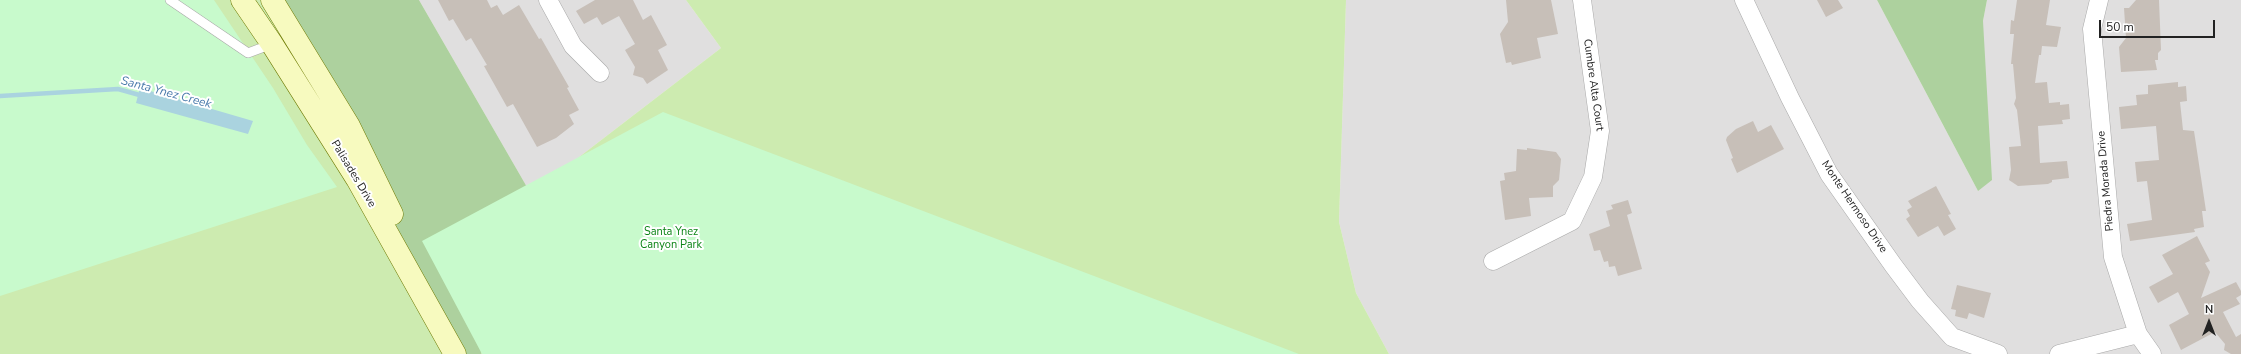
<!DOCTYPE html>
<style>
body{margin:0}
#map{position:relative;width:2241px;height:354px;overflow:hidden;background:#f2efe9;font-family:"Nunito Sans",sans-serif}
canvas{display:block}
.north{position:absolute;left:2189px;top:302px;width:40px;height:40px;-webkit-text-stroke:3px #fff;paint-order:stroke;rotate:0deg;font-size:11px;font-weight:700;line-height:16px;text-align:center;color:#222}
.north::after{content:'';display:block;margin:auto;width:14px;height:18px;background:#222;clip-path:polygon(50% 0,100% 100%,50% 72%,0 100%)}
.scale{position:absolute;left:2099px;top:20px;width:116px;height:18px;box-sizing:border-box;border:2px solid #222;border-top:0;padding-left:5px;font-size:12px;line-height:14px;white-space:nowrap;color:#222;-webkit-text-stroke:3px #fff;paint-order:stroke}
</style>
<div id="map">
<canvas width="2241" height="354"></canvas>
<div class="north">N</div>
<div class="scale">50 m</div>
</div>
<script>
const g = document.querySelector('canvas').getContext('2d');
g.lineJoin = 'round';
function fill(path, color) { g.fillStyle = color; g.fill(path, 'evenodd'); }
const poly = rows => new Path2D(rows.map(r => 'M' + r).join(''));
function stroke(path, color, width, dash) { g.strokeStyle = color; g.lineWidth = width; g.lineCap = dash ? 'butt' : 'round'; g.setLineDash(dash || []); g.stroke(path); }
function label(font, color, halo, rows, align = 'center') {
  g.font = font + ' "Nunito Sans",sans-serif'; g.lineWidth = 4; g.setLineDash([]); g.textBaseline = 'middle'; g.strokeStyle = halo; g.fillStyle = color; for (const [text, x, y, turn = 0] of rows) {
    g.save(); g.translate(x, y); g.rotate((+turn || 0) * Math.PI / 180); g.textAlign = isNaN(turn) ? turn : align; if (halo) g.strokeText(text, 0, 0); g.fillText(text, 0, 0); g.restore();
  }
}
const residential = poly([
 [419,0,686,0,721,48,531,194],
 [1346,0,1877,0,1978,191,1983,21,1987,0,2241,0,2241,354,1389,354,1356,293,1339,222]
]);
const grass = poly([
 [0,0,272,0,346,128,401,232,458,354,0,354],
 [686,0,1346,0,1339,222,1356,293,1389,354,481,354,531,194,721,48]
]);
const forest = poly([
 [272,0,419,0,531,194,481,354,458,354,349,127],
 [1877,0,1987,0,1983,21,1992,180,1978,191]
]);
const park = poly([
 [0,0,214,0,273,88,307,145,337,187,0,296],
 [663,112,1299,354,482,354,422,241]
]);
const water = poly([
 [140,88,253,121,248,134,136,103]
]);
const stream = poly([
 [0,96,118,89,143,96]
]);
const building = poly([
 [438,0,487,0,491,8,497,5,503,15,519,5,539,39,541,38,569,87,567,88,579,110,569,115,574,124,556,138,537,147,513,104,507,107,484,66,487,65,471,38,466,41,453,19,449,21],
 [595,0,633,0,643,20,651,15,667,45,658,50,668,70,647,84,643,78,633,75,635,67,625,50,635,44,619,16,602,25,597,17,584,24,576,11],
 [1506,0,1551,0,1558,34,1537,38,1541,58,1512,65,1511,62,1506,63,1500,34,1508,22],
 [1817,0,1838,0,1843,8,1826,17],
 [2017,0,2050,0,2046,25,2061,27,2057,47,2042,46,2041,55,2039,55,2035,83,2047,82,2049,103,2060,102,2060,105,2069,104,2070,119,2062,120,2063,124,2038,126,2040,163,2067,161,2069,178,2052,180,2052,182,2048,184,2018,186,2009,180,2011,170,2009,147,2021,146,2017,110,2014,104,2016,98,2013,64,2011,64,2014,34,2010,34,2011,20,2014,21],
 [2136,0,2159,0,2161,50,2158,53,2158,60,2155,60,2157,70,2121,72,2119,47,2126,38,2124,8,2129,8],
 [2178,82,2178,87,2186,86,2187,101,2180,102,2183,130,2194,131,2206,211,2202,211,2204,227,2194,229,2195,232,2130,241,2127,224,2152,220,2147,181,2137,182,2135,162,2159,160,2156,126,2121,129,2119,107,2137,105,2136,95,2148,94,2148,85],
 [1753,121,1758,132,1771,125,1784,149,1737,173,1731,159,1733,158,1726,140,1727,137,1736,129],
 [1527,148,1556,152,1561,159,1559,180,1553,186,1553,197,1529,198,1531,216,1505,220,1500,181,1505,180,1504,173,1516,171,1517,149,1527,150],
 [1936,186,1951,214,1948,215,1956,229,1944,236,1938,226,1918,237,1906,219,1910,216,1907,210,1912,207,1908,201],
 [1628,200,1632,213,1627,215,1642,269,1618,276,1615,266,1609,267,1608,261,1604,262,1600,250,1594,251,1589,234,1610,226,1606,211,1613,209,1611,205],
 [2197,236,2210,261,2205,263,2210,272,2201,298,2236,282,2241,291,2241,295,2236,298,2240,304,2223,312,2236,337,2241,334,2241,354,2231,354,2224,350,2225,344,2215,332,2181,350,2169,325,2189,314,2178,292,2158,303,2149,287,2173,274,2162,255],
 [1957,285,1991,293,1984,318,1969,313,1967,319,1955,316,1956,310,1951,309]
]);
const lane = poly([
 [170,0,248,53,272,44]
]);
const street = poly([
 [548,0,573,46,600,73],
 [1744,0,1790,98,1829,174,1893,265,1920,301,1952,337,1998,354],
 [2099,0,2092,29,2113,257,2138,334,2152,354],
 [1493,261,1572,221,1593,177,1600,131,1582,0],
 [2059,354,2138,334]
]);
const secondary = poly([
 [242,0,272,44,357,179,455,354],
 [272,0,349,126,392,214]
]);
const streetNames = [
 ["Cumbre Alta Court",1593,85,82],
 ["Palisades Drive",353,174,59],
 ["Piedra Morada Drive",2106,181,-95],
 ["Monte Hermoso Drive",1854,207,56]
];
const parkNames = [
 ["Santa Ynez",671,232],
 ["Canyon Park",671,245]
];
const waterNames = [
 ["Santa Ynez Creek",166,93,15]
];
fill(residential, '#e0dfdf');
fill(grass, '#cdebb0');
fill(forest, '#add19e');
fill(park, '#c8facc');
fill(water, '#aad3df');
stroke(stream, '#aad3df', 4.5);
fill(building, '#c7bfb8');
stroke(lane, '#a9a9a9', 10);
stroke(street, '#a9a9a9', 19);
stroke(secondary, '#707d05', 23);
stroke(lane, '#fff', 9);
stroke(street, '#fff', 18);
stroke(secondary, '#f7fabf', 22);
label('11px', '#222', '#fff', streetNames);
label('11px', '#0c8416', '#fff', parkNames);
label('italic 12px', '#4a7aab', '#fff', waterNames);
</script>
